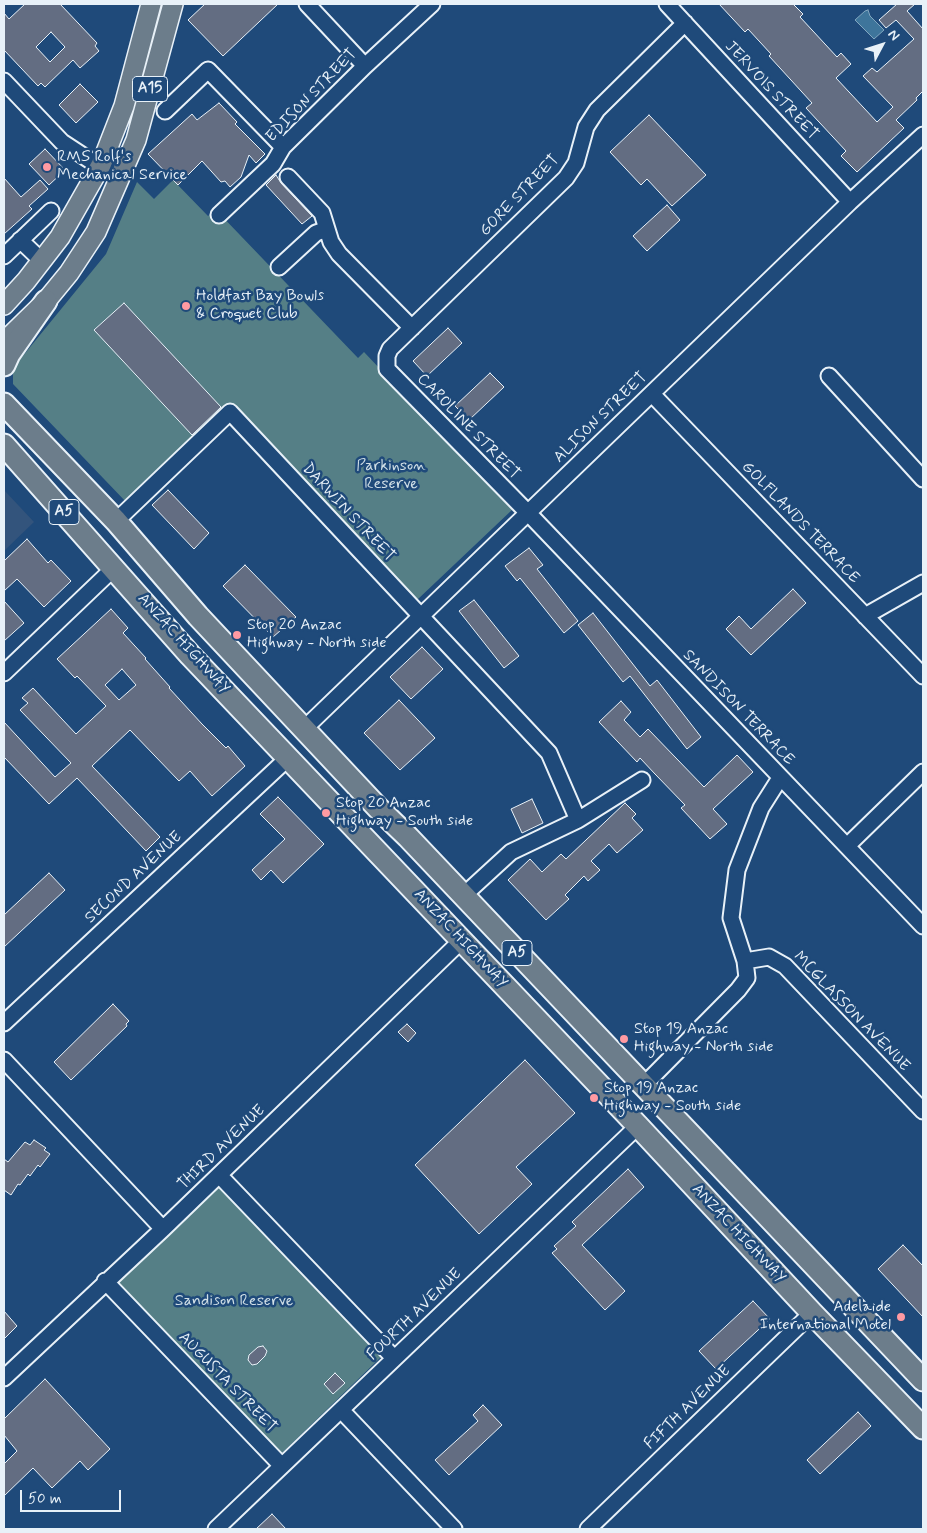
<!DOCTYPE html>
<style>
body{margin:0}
#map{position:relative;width:927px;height:1533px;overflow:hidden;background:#1f4a7a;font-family:Mynerve,sans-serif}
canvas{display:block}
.frame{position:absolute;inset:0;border:5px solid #e8f1f8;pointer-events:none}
.north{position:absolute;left:857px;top:20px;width:50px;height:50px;-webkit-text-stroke:4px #1f4a7a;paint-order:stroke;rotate:50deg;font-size:14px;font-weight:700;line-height:20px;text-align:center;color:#e8f1f8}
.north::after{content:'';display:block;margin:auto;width:18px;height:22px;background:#e8f1f8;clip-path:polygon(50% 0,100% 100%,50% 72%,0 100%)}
.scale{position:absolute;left:20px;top:1490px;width:101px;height:22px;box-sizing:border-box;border:2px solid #e8f1f8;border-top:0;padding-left:6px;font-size:15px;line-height:18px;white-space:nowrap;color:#e8f1f8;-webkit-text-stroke:4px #1f4a7a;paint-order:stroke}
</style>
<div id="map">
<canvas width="927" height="1533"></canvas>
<div class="frame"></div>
<div class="north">N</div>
<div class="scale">50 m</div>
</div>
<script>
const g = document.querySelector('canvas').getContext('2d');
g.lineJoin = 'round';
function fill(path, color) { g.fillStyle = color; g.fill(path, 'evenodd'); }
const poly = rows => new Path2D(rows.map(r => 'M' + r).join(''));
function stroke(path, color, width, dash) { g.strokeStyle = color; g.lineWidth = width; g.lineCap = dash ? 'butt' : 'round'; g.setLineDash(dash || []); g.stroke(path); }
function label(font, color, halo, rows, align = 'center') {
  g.font = font + ' Mynerve,sans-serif'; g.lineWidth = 5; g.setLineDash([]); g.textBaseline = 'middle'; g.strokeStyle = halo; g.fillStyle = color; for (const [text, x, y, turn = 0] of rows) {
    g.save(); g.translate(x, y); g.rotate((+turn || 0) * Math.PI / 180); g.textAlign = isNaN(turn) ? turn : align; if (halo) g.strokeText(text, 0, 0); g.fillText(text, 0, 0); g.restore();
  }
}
const built = poly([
 [4,490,34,522,4,551]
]);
const green = poly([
 [173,180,208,216,216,210,358,358,364,352,513,509,417,600,231,403,127,503,13,384,13,368,106,254,137,182,154,199],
 [221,1185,381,1357,280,1455,117,1282]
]);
const water = poly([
 [868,10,870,16,884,30,874,39,855,20,865,11,868,10]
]);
const building = poly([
 [25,4,60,4,97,43,95,46,99,51,80,68,73,60,45,87,41,83,38,86,4,50,4,13,9,19,25,4],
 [51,32,65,47,50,62,36,47,51,32],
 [205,4,278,4,223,56,188,20,205,4],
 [719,4,793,4,803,14,800,17,837,57,841,53,851,64,836,78,877,122,893,107,863,76,872,68,877,72,914,39,896,20,886,28,879,20,897,4,915,4,907,11,923,29,923,91,916,98,917,100,896,120,904,128,857,172,841,156,846,151,806,108,812,103,769,56,771,54,748,29,745,32,719,4],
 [80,84,98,102,76,123,59,105,80,84],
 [219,103,237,122,235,124,265,154,256,163,249,155,241,177,230,187,225,181,221,182,202,161,178,185,148,154,192,114,197,120,219,103],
 [649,115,706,175,672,206,647,179,641,185,610,152,649,115],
 [45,149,65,170,49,185,29,164,45,149],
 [276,175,281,183,312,216,302,224,266,185,276,175],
 [4,178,21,197,40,180,48,189,29,206,32,209,4,234,4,178],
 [667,205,680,220,647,251,633,236,667,205],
 [124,303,221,407,192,435,94,330,124,303],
 [448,328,462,343,427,376,413,361,448,328],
 [490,373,504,387,469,420,455,406,490,373],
 [168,490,209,533,194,549,152,505,168,490],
 [27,539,48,563,51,560,71,581,44,607,17,579,4,591,4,561,27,539],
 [529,548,543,565,537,569,578,621,564,633,520,578,517,581,505,566,529,548],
 [245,565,296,617,273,637,223,586,245,565],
 [793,589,806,603,751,655,726,629,739,616,751,629,793,589],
 [474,600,519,656,504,668,459,611,474,600],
 [4,601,24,623,4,641,4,601],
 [111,609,128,628,123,633,146,658,145,659,170,687,169,688,202,724,226,748,228,746,245,766,212,796,190,771,179,781,130,730,92,766,160,837,146,851,77,778,49,804,4,757,4,722,55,777,71,763,20,710,28,703,22,698,33,688,76,734,106,706,77,676,75,678,57,659,111,609],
 [122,669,136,685,119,700,105,685,122,669],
 [593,613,650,686,657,680,701,737,687,749,630,676,623,682,578,625,593,613],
 [422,647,443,669,411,699,390,677,422,647],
 [399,700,435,738,400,770,364,733,399,700],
 [621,701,631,712,624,720,640,737,648,729,704,787,737,755,753,772,713,809,727,824,710,839,681,808,685,805,655,774,640,758,637,762,599,722,621,701],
 [278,797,324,844,283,883,271,870,261,880,252,870,285,839,260,814,278,797],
 [532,799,543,823,522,833,511,809,532,799],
 [625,803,636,814,632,818,643,830,617,853,609,844,591,861,600,870,588,881,584,876,565,895,569,899,546,920,508,880,530,859,542,872,561,854,566,859,625,803],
 [49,873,65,890,4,947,4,915,49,873],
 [113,1004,129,1021,126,1024,127,1026,71,1080,54,1062,113,1004],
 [407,1024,416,1033,408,1042,398,1032,407,1024],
 [525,1060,575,1113,516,1167,532,1184,479,1234,415,1165,525,1060],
 [34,1140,46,1148,44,1150,50,1154,40,1167,38,1165,30,1176,28,1174,20,1185,18,1184,11,1195,4,1190,4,1159,8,1162,25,1142,30,1145,34,1140],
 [628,1169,644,1187,582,1245,625,1291,605,1310,552,1253,557,1249,554,1246,576,1226,572,1222,628,1169],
 [903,1245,923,1266,923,1317,878,1269,903,1245],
 [753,1301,770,1319,716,1369,699,1351,753,1301],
 [4,1311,17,1326,4,1339,4,1311],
 [263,1346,267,1351,265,1356,257,1364,252,1365,248,1360,249,1355,258,1347,263,1346],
 [335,1373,345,1383,333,1394,324,1384,335,1373],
 [45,1379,110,1449,88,1470,80,1461,52,1488,33,1468,4,1496,4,1464,17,1451,4,1435,4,1419,45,1379],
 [483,1405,502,1425,449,1475,435,1460,478,1421,473,1415,483,1405],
 [858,1412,871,1426,820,1474,807,1460,858,1412],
 [272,1514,286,1529,256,1529,272,1514]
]);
const minor = poly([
 [307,4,365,66],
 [667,4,850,202],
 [685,23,597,110,586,127,576,163,566,178,390,349,387,356,387,369,532,517,923,926],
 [4,81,62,142,91,161,123,172],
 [165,111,208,70,283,147],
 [288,177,322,213,331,242,339,254,412,328],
 [219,215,273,164,283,147,365,66,432,4],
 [20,240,42,261],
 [4,256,51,211],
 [279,267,316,233,327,229],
 [829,376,923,479],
 [652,394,923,676],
 [116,521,230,412,549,753,578,820,511,852,463,896],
 [865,616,923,583],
 [4,673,114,568],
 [305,728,850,202,923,135],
 [578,820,642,780],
 [847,846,923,772],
 [745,961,769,957,785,966,923,1111],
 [4,1023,288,758],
 [4,1060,163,1229],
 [643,1086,738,990,747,978,745,961,731,918,737,870,761,808,780,778],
 [219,1175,394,1358],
 [105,1281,282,1466],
 [4,1378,163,1229,462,940],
 [341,1410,454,1529],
 [216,1529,638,1126],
 [588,1529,812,1313]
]);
const major = poly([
 [4,305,26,281,60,237,101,165,124,106,151,4],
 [4,342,46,301,69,273,96,232,136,140,173,4]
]);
const highway = poly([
 [4,365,9,354,46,301],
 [4,404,116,521,198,616,379,809,408,837,923,1380],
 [4,445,190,655,638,1126,812,1313,923,1428]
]);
const markers = [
 [47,167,5,"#ff9aa2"],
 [186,306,5,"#ff9aa2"],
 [237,635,5,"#ff9aa2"],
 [326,813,5,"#ff9aa2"],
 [624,1039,5,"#ff9aa2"],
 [594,1098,5,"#ff9aa2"],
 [901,1317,5,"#ff9aa2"]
];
const shields = [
 [150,89,35],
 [64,512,30],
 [517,953,30]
];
const shieldNames = [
 ["A15",150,89],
 ["A5",64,512],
 ["A5",517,953]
];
const streetNames = [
 ["JERVOIS STREET",771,91,47],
 ["EDISON STREET",312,96,-46],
 ["GORE STREET",520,196,-46],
 ["ALISON STREET",601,418,-44],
 ["CAROLINE STREET",468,427,46],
 ["DARWIN STREET",348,513,47],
 ["GOLFLANDS TERRACE",800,523,46],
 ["ANZAC HIGHWAY",183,644,48],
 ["SANDISON TERRACE",738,708,46],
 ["SECOND AVENUE",134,878,-43],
 ["ANZAC HIGHWAY",460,939,47],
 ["MCGLASSON AVENUE",851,1012,46],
 ["THIRD AVENUE",222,1148,-44],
 ["ANZAC HIGHWAY",738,1234,47],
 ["FOURTH AVENUE",415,1315,-44],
 ["AUGUSTA STREET",227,1383,46],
 ["FIFTH AVENUE",688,1408,-44]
];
const poiNames = [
 ["RMS Rolf's",57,158],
 ["Mechanical Service",57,176],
 ["Holdfast Bay Bowls",196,297],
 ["& Croquet Club",196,315],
 ["Stop 20 Anzac",247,626],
 ["Highway - North side",247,644],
 ["Stop 20 Anzac",336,804],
 ["Highway - South side",336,822],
 ["Stop 19 Anzac",634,1030],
 ["Highway - North side",634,1048],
 ["Stop 19 Anzac",604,1089],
 ["Highway - South side",604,1107],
 ["Adelaide",891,1308,"right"],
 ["International Motel",891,1326,"right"]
];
const parkNames = [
 ["Parkinson",391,467],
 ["Reserve",391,485],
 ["Sandison Reserve",234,1302]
];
fill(built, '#33547c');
fill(green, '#557f86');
fill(water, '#3e759b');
stroke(water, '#82a7c0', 1);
fill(building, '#636d82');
stroke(building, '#e8f1f8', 1);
stroke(minor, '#e8f1f8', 19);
stroke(major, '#e8f1f8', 22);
stroke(highway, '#e8f1f8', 25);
stroke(minor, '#1f4a7a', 15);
stroke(major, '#6c7d8b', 19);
stroke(highway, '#6c7d8b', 21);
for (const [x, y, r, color] of markers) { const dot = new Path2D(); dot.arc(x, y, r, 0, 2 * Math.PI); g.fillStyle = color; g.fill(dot); stroke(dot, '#1f4a7a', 2); }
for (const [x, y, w] of shields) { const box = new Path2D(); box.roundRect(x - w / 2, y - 12.5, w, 25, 4); g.fillStyle = '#1f4a7a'; g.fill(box); stroke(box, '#e8f1f8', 1); }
label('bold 15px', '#e8f1f8', null, shieldNames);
label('16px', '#e8f1f8', '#1f4a7a', streetNames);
label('16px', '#e8f1f8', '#1f4a7a', poiNames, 'left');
label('16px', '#d2e0e7', '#1f4a7a', parkNames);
</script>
